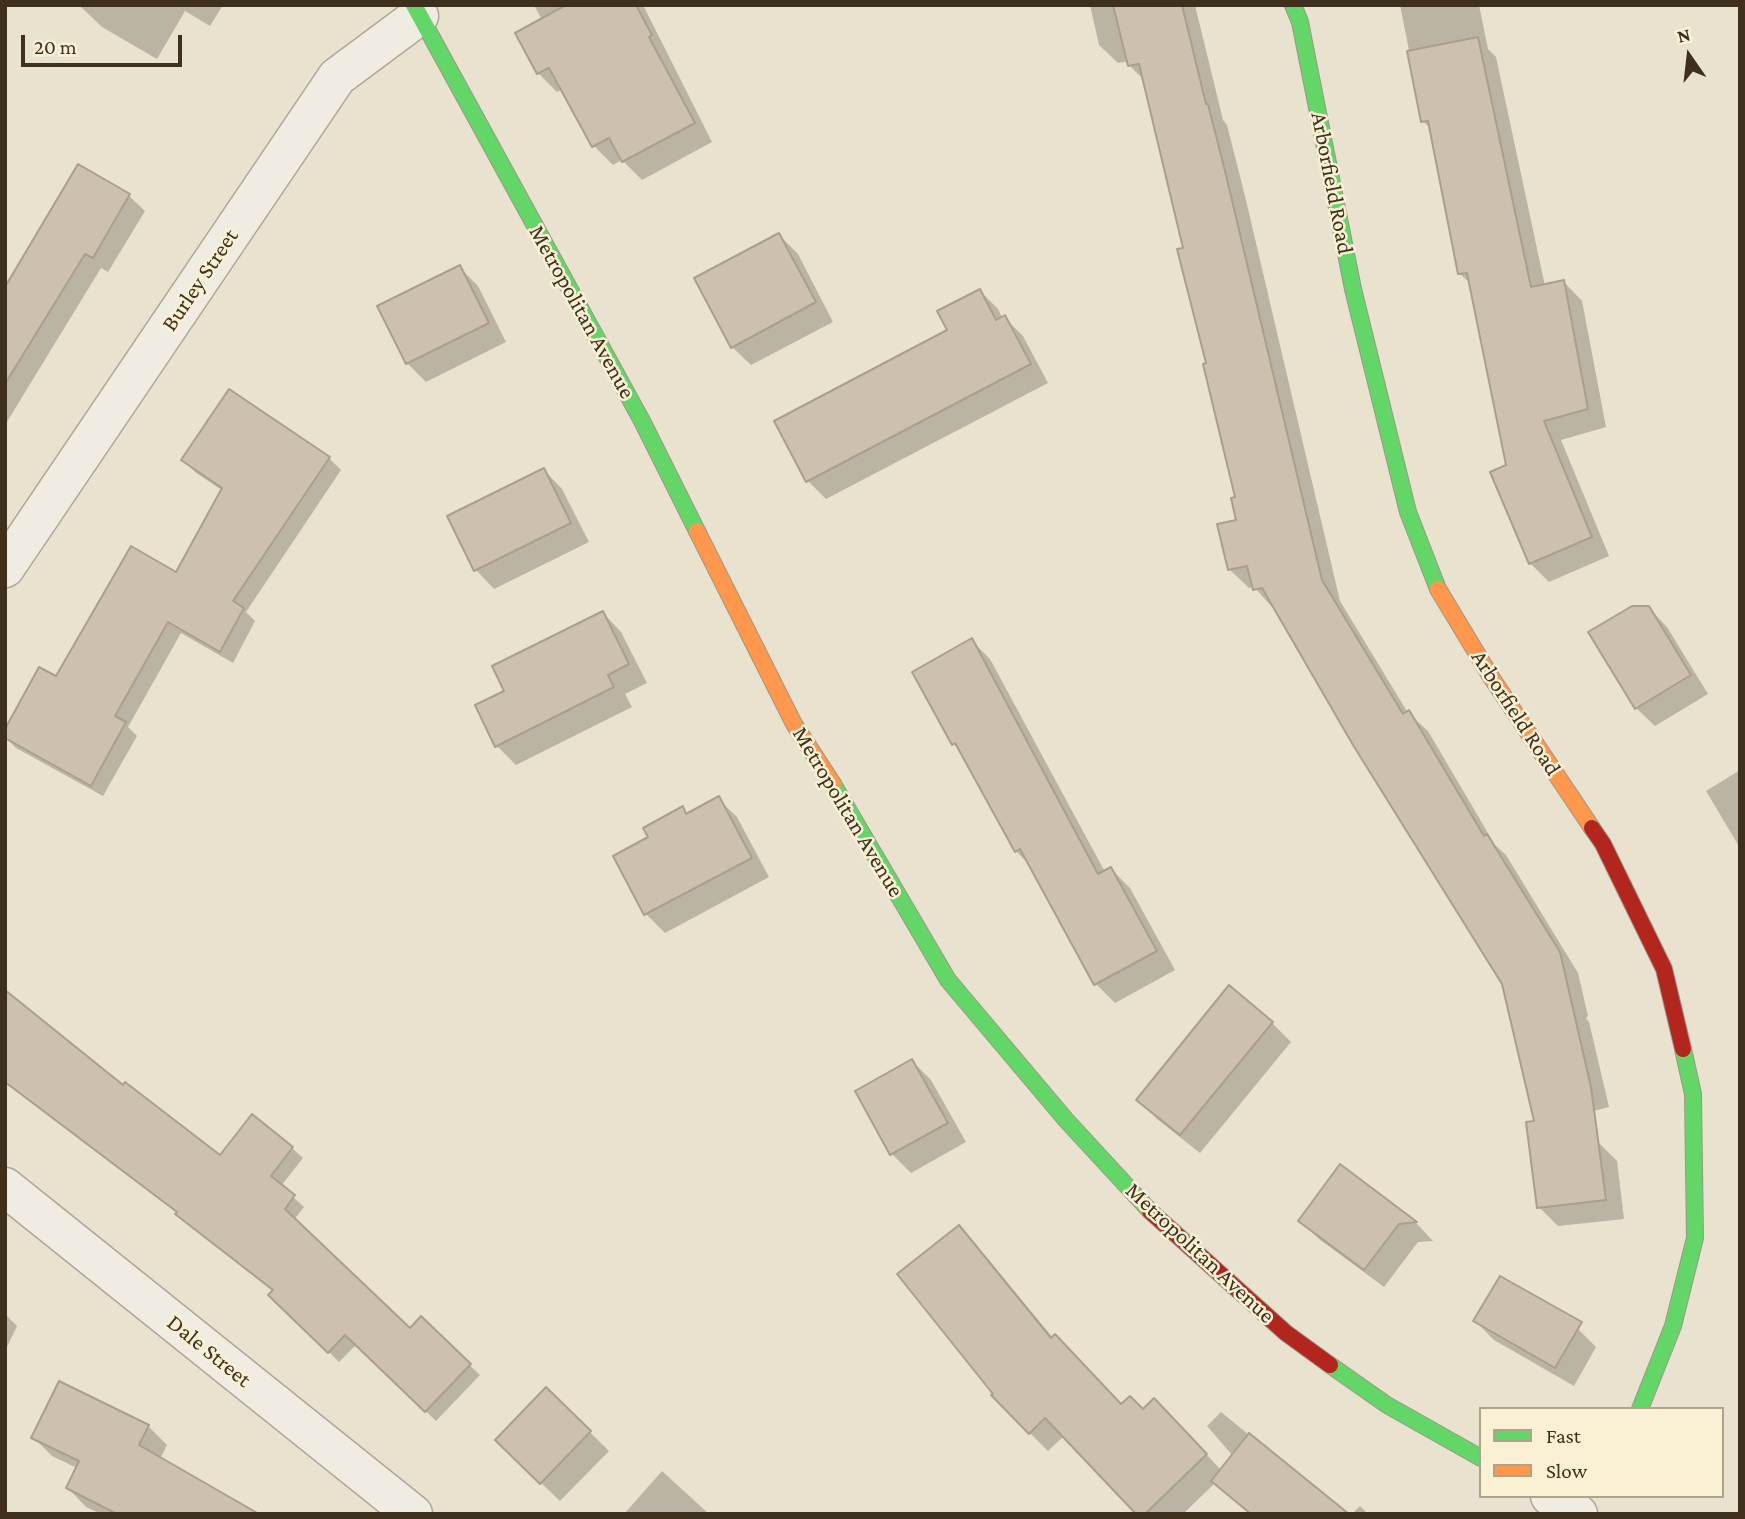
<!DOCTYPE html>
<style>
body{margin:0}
#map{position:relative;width:1745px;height:1519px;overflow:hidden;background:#e8e2ce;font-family:"Crimson Pro",serif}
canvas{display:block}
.frame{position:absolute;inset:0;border:7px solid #3f301d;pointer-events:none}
.legend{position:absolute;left:1479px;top:1407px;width:245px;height:91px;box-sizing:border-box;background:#faf1d5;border:2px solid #afa48b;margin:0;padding:9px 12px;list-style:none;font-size:21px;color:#3f301d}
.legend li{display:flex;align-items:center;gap:14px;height:35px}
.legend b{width:35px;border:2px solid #afa48b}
.north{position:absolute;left:1654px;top:21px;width:70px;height:70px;-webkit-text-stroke:5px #faf1d5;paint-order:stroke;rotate:346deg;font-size:19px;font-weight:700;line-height:28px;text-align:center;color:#3f301d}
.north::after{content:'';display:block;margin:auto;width:24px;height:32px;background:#3f301d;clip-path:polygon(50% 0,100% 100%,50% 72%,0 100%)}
.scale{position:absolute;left:21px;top:35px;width:161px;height:32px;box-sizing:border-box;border:4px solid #3f301d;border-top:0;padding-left:9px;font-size:21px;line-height:24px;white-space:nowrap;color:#3f301d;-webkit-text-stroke:5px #faf1d5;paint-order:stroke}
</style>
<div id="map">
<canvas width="1745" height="1519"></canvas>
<div class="frame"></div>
<ul class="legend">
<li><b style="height:9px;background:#63d668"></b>Fast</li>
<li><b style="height:9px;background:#ff974d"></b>Slow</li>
</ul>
<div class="north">N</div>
<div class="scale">20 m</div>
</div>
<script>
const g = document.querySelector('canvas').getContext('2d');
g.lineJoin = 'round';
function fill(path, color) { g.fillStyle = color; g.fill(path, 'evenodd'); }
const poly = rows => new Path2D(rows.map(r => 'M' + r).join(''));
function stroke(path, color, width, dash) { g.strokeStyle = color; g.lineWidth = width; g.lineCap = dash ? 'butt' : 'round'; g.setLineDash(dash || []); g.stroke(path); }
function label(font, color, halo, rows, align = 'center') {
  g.font = font + ' "Crimson Pro",serif'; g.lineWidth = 5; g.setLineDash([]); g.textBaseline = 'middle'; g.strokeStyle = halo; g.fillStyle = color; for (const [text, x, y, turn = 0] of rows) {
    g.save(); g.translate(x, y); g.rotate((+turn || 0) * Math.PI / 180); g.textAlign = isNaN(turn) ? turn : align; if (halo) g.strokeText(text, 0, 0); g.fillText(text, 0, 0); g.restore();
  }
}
const shadow = poly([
 [79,5,223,5,210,26,185,11,157,59,102,27],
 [534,5,643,5,712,142,642,180,622,160,613,165,594,146,563,89,557,92,538,73,542,20],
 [1090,5,1195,5,1223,120,1227,125,1245,196,1340,601,1408,713,1428,731,1495,845,1506,855,1578,973,1588,1016,1586,1018,1589,1022,1609,1107,1551,1122,1504,984,1276,608,1273,608,1254,587,1249,588,1230,570,1238,521,1237,498,1186,249,1145,81,1130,66,1129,61,1118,63,1099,45],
 [1400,5,1479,5,1488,49,1496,57,1545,286,1564,282,1582,301,1606,427,1561,440,1609,556,1549,582,1530,563,1508,466,1471,284,1460,274,1431,129,1423,121],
 [79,166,129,196,145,211,108,272,101,268,5,425,5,284,8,286],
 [779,235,798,254,833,322,751,365,732,347],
 [459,267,478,286,506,342,426,382,407,363],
 [980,291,998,309,1003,319,1005,318,1023,336,1048,383,826,499,808,481,776,422,949,331],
 [329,458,341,470,246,612,255,621,233,663,181,633,128,727,137,736,103,796,16,748,5,737,57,678,177,574,223,491,195,472,183,460],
 [544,470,562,489,589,542,494,589,476,570],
 [1648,607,1667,627,1708,694,1655,726,1636,708],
 [603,613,621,632,647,683,625,694,632,707,516,765,497,746,506,692],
 [971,640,990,659,1105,872,1111,869,1130,888,1175,970,1115,1003,1096,984,1030,865,1016,851,962,752,954,744],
 [1740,770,1740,848,1706,791],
 [718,799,737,817,769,877,665,933,646,914,650,838,682,809,688,815],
 [5,992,123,1087,221,1157,252,1117,292,1148,303,1158,281,1186,304,1207,294,1220,410,1330,421,1319,480,1375,436,1421,357,1344,339,1362,271,1295,274,1292,188,1224,178,1213,5,1082],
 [1272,1023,1291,1042,1200,1153,1157,1119,1139,1100],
 [912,1061,931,1080,966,1142,911,1173,892,1154],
 [1598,1142,1617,1161,1624,1219,1558,1226,1539,1207],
 [1341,1166,1416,1223,1433,1241,1418,1242,1384,1287,1319,1239,1300,1220],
 [958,1227,977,1246,1053,1338,1122,1406,1173,1419,1221,1470,1233,1456,1207,1426,1221,1412,1346,1514,1249,1514,1215,1483,1183,1514,1138,1514,1064,1436,1048,1451,1030,1433],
 [5,1314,17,1326,5,1351],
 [1475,1321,1578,1329,1596,1347,1574,1386,1494,1340],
 [546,1389,609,1451,560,1501,516,1459],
 [148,1426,167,1445,160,1459,256,1514,101,1514,86,1507,68,1488,77,1468,52,1456,33,1437],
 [662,1471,709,1514,624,1514],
 [1360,1506,1368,1514,1352,1514]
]);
const building = poly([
 [566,5,636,5,652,35,649,37,695,123,622,162,609,138,592,147,549,68,537,74,515,33,566,5],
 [1113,5,1182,5,1206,104,1208,104,1226,175,1322,580,1403,714,1409,710,1484,836,1487,834,1560,952,1591,1087,1606,1200,1537,1208,1526,1122,1534,1121,1502,984,1353,745,1262,588,1253,590,1247,566,1228,570,1217,524,1236,520,1231,498,1235,497,1203,364,1206,363,1177,249,1183,248,1139,64,1128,66,1113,5],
 [1478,37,1531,287,1564,280,1588,409,1544,421,1592,537,1529,564,1490,472,1506,465,1467,273,1458,274,1428,121,1421,122,1407,51,1478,37],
 [78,164,130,194,93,258,85,254,5,384,5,287,78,164],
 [779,233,816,302,731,348,694,278,779,233],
 [460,265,489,323,406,364,377,306,460,265],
 [980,289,996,320,1005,315,1031,364,806,482,774,421,947,330,937,311,980,289],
 [229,389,330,457,233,601,244,608,220,652,168,622,115,716,126,722,91,786,5,738,5,729,39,667,56,676,131,546,176,572,222,488,181,460,229,389],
 [544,468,571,523,474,571,447,516,544,468],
 [1632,606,1649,606,1691,675,1635,709,1588,632,1632,606],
 [603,611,629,664,608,675,614,687,495,747,475,705,504,691,492,666,603,611],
 [972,638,1098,874,1111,867,1157,951,1094,985,1020,849,1015,852,955,743,952,745,912,672,972,638],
 [719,796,752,858,644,915,613,856,648,837,643,828,683,806,686,814,719,796],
 [1229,985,1273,1022,1180,1135,1136,1100,1229,985],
 [5,990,123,1085,125,1082,220,1155,252,1114,293,1147,271,1176,295,1195,285,1209,410,1328,421,1316,471,1364,425,1412,345,1335,328,1353,268,1295,273,1290,175,1214,177,1212,5,1082,5,990],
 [912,1059,948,1123,890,1155,855,1091,912,1059],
 [1340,1164,1417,1222,1399,1224,1364,1270,1298,1221,1340,1164],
 [959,1225,1051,1338,1055,1334,1121,1404,1130,1396,1143,1409,1154,1398,1207,1454,1145,1514,1136,1514,1045,1418,1029,1434,991,1395,993,1394,897,1274,959,1225],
 [1500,1276,1582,1322,1555,1368,1473,1321,1500,1276],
 [59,1381,149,1425,139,1445,259,1514,117,1514,66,1488,79,1461,31,1438,59,1381],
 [546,1387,591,1431,540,1484,495,1440,546,1387],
 [1249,1433,1349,1514,1251,1514,1211,1481,1249,1433]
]);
const street = poly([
 [5,568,337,77,419,16],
 [5,1187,413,1514],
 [1550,1496,1578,1514]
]);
const fast = poly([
 [414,5,642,421,697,531],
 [1293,5,1300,22,1353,289,1408,512,1438,589],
 [833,784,948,980,1066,1120,1150,1211],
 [1330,1365,1387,1405,1481,1458],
 [1640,1409,1673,1326,1695,1238,1693,1094,1683,1049]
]);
const slow = poly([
 [697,531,794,724,833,784],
 [1438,589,1491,677,1592,828]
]);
const jam = poly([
 [1592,828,1603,844,1664,969,1683,1049],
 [1150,1211,1286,1333,1330,1365]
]);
const streetNames = [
 ["Arborfield Road",1332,183,79],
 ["Burley Street",200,280,-56],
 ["Metropolitan Avenue",582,312,61],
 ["Arborfield Road",1516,713,57],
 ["Metropolitan Avenue",848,812,59],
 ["Metropolitan Avenue",1200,1253,43],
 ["Dale Street",209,1351,39]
];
fill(shadow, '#0003');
fill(building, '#cdc0af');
stroke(building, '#aa9e8d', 2);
stroke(street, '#aea798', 41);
stroke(fast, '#9e9687', 18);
stroke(slow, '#9e9687', 18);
stroke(jam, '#9e9687', 18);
stroke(street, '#f0ece2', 38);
stroke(fast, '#63d668', 16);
stroke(slow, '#ff974d', 16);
stroke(jam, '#b3261e', 16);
label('23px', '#3f301d', '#faf1d5', streetNames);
</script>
